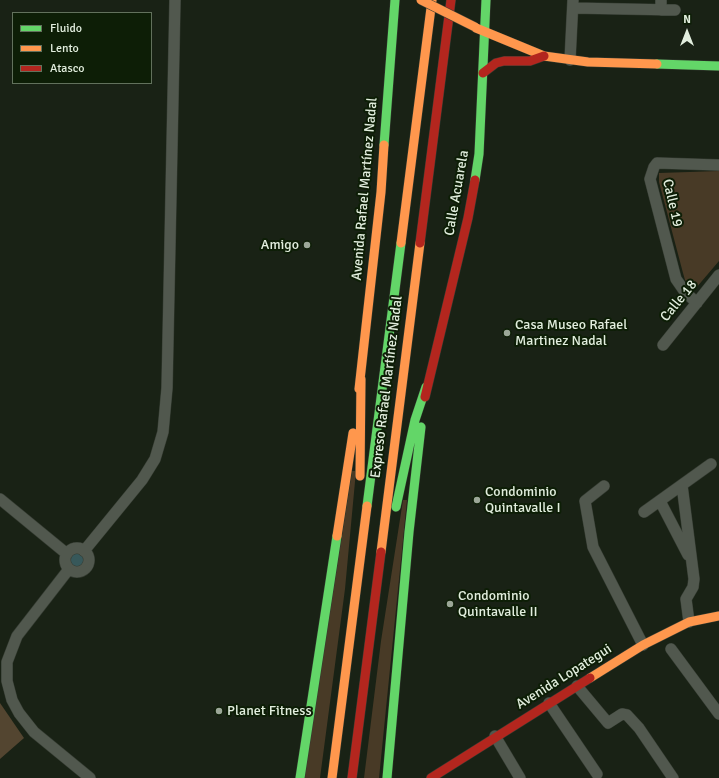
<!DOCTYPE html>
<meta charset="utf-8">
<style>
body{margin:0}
#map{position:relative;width:719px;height:778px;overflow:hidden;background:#192215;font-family:Signika,sans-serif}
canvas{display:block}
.legend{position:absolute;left:12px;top:12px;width:140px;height:72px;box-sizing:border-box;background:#0d1e06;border:1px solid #62715c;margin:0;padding:5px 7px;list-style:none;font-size:12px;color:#e2eede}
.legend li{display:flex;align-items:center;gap:8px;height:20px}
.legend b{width:20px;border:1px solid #62715c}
.north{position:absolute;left:667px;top:12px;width:40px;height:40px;-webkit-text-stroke:3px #0d1e06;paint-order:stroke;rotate:0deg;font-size:11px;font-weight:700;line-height:16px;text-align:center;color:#e2eede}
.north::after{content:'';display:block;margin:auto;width:14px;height:18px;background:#e2eede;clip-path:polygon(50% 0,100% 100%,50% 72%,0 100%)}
</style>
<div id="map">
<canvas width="719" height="778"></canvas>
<ul class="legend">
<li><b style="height:5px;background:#63d668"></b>Fluido</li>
<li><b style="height:5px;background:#ff974d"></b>Lento</li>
<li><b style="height:5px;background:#b3261e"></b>Atasco</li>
</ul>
<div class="north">N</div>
</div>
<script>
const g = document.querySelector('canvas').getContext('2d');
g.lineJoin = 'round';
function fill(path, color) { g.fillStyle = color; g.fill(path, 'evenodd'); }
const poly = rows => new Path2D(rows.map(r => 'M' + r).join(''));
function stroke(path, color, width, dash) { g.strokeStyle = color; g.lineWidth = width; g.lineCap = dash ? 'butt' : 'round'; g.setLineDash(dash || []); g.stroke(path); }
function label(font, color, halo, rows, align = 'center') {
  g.font = font + ' Signika,sans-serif'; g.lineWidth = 4; g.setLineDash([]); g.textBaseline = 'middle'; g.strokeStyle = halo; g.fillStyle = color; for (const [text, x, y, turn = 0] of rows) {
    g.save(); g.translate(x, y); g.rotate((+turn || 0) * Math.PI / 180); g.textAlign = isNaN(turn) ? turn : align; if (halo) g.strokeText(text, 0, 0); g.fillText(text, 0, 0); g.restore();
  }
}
const green = poly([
 [719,171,719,261,696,288,693,287,685,280,683,273,659,182,659,173],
 [352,471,356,471,345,589,320,778,304,778],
 [403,500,407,500,379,778,364,778,381,641]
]);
const forest = poly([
 [0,703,24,738,0,759]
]);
const water = poly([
 '68 561a9 9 0 1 1 18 0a9 9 0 1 1-18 0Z'
]);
const street = poly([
 [573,8,675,10],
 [661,10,661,0],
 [570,60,573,0],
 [697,303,685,292,676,279,650,179,654,167,657,163,719,165],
 [663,345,719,275],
 [682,485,694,579,693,587,686,599,689,622],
 [604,486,585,501,593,547,643,645],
 [0,499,67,554],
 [660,501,688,555],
 [644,512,711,464],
 '65 560a12 12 0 1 1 24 0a12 12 0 1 1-24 0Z',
 [84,551,142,480,155,459,163,432,167,388,175,0],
 [69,569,17,636,7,662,7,681,12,700,19,713,34,732,90,778],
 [671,649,719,714],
 [577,686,608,723,622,714,627,715,639,728,673,778],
 [549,703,597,774],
 [495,736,520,778]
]);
const fast = poly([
 [657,64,719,66],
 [384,145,395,0],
 [475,180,479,154,486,0],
 [367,506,401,243],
 [396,507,415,420,426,387],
 [300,778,337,536],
 [387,778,409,532,421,427]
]);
const slow = poly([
 [476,28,544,56,588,62,657,64],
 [401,243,432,0],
 [359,389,381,192,384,145],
 [360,476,361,379],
 [337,536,353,433],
 [381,552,420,243],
 [590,678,643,645,689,622,719,616],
 [332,778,367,506]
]);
const jam = poly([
 [483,73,496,63,504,61,530,61,544,56],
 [420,243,451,0],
 [425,397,468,218,475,180],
 [352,778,381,552],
 [431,778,590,678]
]);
const slowBridge = poly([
 [421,0,475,27]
]);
const markers = [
 [307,245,4,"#9ca798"],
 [507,333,4,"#9ca798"],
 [477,500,4,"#9ca798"],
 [450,604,4,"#9ca798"],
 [219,711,4,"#9ca798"]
];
const streetNames = [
 ["Avenida Rafael Martínez Nadal",365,189,-85],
 ["Calle Acuarela",457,193,-80],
 ["Calle 19",672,203,77],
 ["Calle 18",679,301,-51],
 ["Expreso Rafael Martínez Nadal",387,387,-83],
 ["Avenida Lopategui",564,677,-32]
];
const poiNames = [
 ["Amigo",299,245,"right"],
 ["Casa Museo Rafael",515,325],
 ["Martinez Nadal",515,341],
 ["Condominio",485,492],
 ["Quintavalle I",485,508],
 ["Condominio",458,596],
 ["Quintavalle II",458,612],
 ["Planet Fitness",227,711]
];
fill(green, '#483a26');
fill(forest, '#534530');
fill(water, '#37585a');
stroke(street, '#353c32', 12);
stroke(fast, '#353c32', 10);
stroke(slow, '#353c32', 10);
stroke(jam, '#353c32', 10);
stroke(street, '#51584e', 11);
stroke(fast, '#63d668', 9);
stroke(slow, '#ff974d', 9);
stroke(jam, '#b3261e', 9);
stroke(slowBridge, '#353c32', 10, []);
stroke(slowBridge, '#ff974d', 9);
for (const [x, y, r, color] of markers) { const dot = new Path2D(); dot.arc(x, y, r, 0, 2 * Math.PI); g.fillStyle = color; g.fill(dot); stroke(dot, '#0d1e06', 1.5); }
label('14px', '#e2eede', '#0d1e06', streetNames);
label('14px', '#e2eede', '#0d1e06', poiNames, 'left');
</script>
